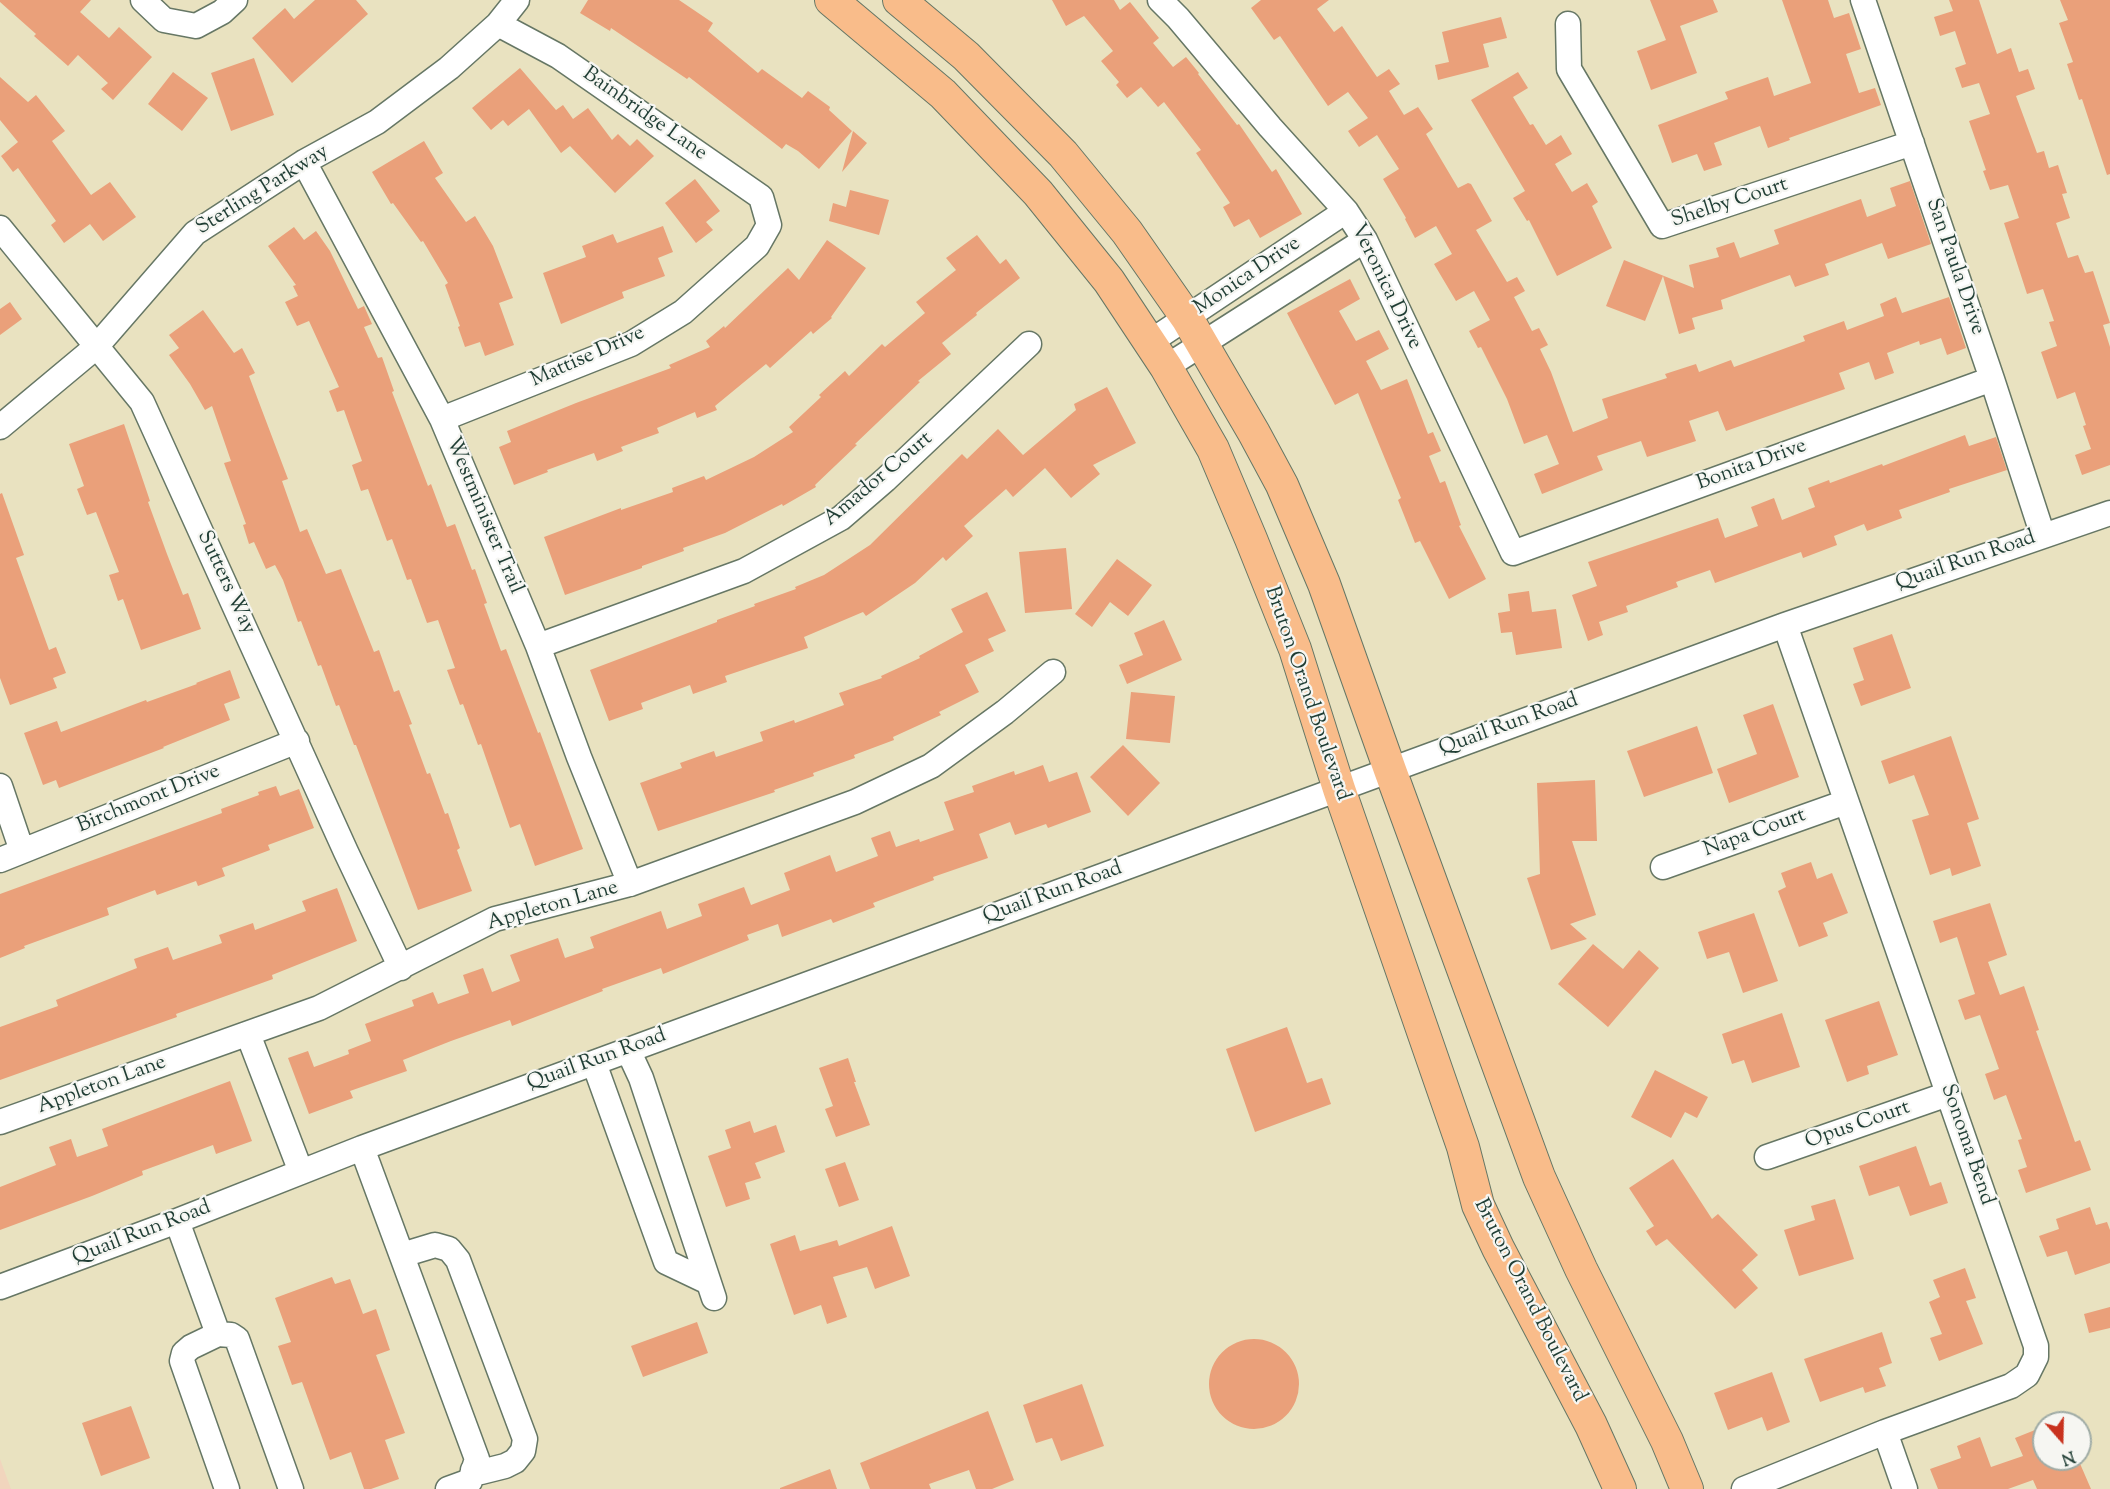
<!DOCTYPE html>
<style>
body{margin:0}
#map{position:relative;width:2110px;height:1489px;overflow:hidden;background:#e9e2c0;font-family:"Sorts Mill Goudy",serif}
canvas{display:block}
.north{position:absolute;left:2032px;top:1411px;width:60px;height:60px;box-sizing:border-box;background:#f6f6f2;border:2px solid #a0aca6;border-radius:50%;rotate:160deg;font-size:16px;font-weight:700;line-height:24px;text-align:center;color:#1f3d34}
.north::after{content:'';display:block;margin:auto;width:21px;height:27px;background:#c8321e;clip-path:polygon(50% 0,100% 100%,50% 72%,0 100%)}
</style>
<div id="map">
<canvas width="2110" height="1489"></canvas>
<div class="north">N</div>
</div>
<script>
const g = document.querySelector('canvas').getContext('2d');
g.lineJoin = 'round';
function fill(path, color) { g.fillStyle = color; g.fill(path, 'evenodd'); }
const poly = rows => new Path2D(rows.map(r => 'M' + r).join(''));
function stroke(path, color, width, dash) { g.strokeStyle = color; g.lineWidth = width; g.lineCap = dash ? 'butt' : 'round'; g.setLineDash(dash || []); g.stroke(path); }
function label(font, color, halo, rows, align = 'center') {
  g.font = font + ' "Sorts Mill Goudy",serif'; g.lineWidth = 4.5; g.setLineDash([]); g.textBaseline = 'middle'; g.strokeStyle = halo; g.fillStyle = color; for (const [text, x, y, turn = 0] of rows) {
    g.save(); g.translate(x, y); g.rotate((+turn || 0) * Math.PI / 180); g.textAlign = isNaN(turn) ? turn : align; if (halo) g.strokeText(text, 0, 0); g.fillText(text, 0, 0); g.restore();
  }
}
const built = poly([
 [0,1459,11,1489,0,1489]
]);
const building = poly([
 [0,0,91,0,80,12,109,38,119,27,152,57,113,100,101,89,108,83,78,55,68,66,34,36,36,34,0,2],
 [315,0,356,0,368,14,292,83,252,38,285,8,294,19],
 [588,0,679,0,713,23,708,31,758,73,762,69,802,98,808,91,830,107,829,110,852,131,819,169,798,151,786,144,782,149,689,77,687,79,611,28,610,31,580,13],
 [1052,0,1114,0,1120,10,1130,2,1159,38,1153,43,1173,67,1186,57,1199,73,1198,74,1237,125,1239,124,1272,172,1276,169,1302,214,1260,238,1249,219,1234,227,1223,207,1230,203,1196,153,1201,150,1164,102,1158,107,1141,87,1127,98,1116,85,1119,82,1101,61,1113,51,1084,16,1066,26],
 [1261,0,1329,0,1317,9,1334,32,1342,26,1377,77,1389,69,1400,84,1389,91,1404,115,1418,107,1433,129,1426,134,1458,188,1468,183,1471,184,1492,221,1476,230,1507,282,1517,277,1525,291,1514,297,1532,331,1539,328,1548,345,1540,349,1551,372,1573,432,1608,418,1602,399,1667,378,1665,374,1696,364,1699,372,1731,360,1734,367,1805,341,1803,336,1844,321,1847,330,1884,316,1880,304,1896,297,1902,313,1949,297,1966,348,1947,355,1941,338,1920,345,1919,341,1887,353,1894,373,1875,380,1869,362,1839,373,1845,389,1726,431,1718,411,1689,421,1696,441,1647,457,1641,441,1597,456,1603,470,1542,494,1534,474,1559,464,1547,435,1524,444,1507,399,1481,347,1478,348,1469,331,1490,320,1474,291,1456,301,1434,264,1452,254,1436,226,1415,238,1405,219,1406,218,1383,179,1399,169,1377,135,1359,147,1348,131,1368,118,1348,92,1328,106,1280,36,1274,40,1251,8],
 [1650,0,1713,0,1718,12,1680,26,1697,73,1651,90,1637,51,1666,40],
 [1782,0,1828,0,1834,18,1849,13,1861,49,1846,54,1859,93,1875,88,1881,105,1789,138,1790,140,1768,148,1760,126,1714,143,1722,165,1704,171,1697,154,1672,163,1658,125,1728,99,1725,92,1768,77,1774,96,1811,83],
 [1949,0,1979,0,1997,54,2011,48,2019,72,2028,69,2035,89,2016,96,2037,153,2044,151,2049,168,2058,165,2067,193,2062,194,2070,218,2056,223,2068,258,2078,255,2085,273,2093,271,2110,323,2103,325,2110,347,2110,465,2082,475,2075,455,2091,449,2083,426,2086,425,2075,392,2057,399,2041,352,2057,346,2049,322,2054,321,2043,289,2027,294,2004,223,2019,218,2008,185,1990,190,1983,171,1986,170,1969,121,1990,114,1979,83,1962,88,1955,68,1966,64,1955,31,1940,36,1934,17,1953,11],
 [2060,0,2110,0,2110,174,2107,175,2082,99,2079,100,2067,64,2073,62,2059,23,2068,20],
 [1501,17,1507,38,1483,44,1489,67,1438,80,1435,65,1449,62,1442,32],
 [254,58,274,115,231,131,211,73],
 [520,68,556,110,563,105,573,119,588,108,612,140,618,134,630,146,637,139,654,156,615,193,570,146,561,153,529,109,508,126,503,120,491,130,472,108],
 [173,72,208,98,182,131,148,104],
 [1518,72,1528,88,1513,97,1530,125,1533,124,1546,145,1561,135,1572,154,1555,164,1572,192,1587,183,1598,202,1592,206,1612,248,1557,276,1529,220,1527,221,1513,198,1525,191,1471,100],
 [0,77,28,102,36,95,65,131,52,141,91,195,110,182,136,217,103,241,90,224,64,243,51,225,56,221,18,168,13,172,1,156,18,142,0,120],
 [853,131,867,143,842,172],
 [424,141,443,173,435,178,466,222,475,216,493,246,513,298,499,303,514,345,485,356,480,342,465,347,458,327,460,326,445,285,448,283,423,241,421,242,393,203,391,204,372,172],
 [695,179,720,211,706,222,713,230,696,243,665,203],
 [1910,181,1931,244,1888,259,1882,243,1825,264,1829,275,1795,287,1790,275,1721,300,1723,309,1692,318,1695,329,1679,334,1663,276,1645,321,1606,306,1624,260,1694,288,1689,265,1719,257,1716,248,1734,242,1740,258,1779,244,1774,230,1861,199,1867,217,1896,206,1890,188],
 [850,190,889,200,879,235,829,221,833,203,846,207],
 [663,226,673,252,658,258,665,276,622,292,624,298,561,324,543,273,586,257,582,246,613,234,617,243],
 [294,227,304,240,316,231,330,251,358,309,364,306,372,324,364,327,378,358,382,357,394,391,392,392,428,486,431,484,447,527,455,524,472,570,475,569,487,603,484,604,501,651,506,649,538,733,540,732,583,849,535,866,520,824,510,828,481,744,478,745,463,704,460,705,447,670,455,668,438,620,427,623,411,579,407,580,392,539,387,541,368,489,361,491,352,465,362,461,344,410,337,412,329,391,339,387,309,321,297,326,285,302,298,296,293,286,296,285,268,246],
 [977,235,1000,264,1006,259,1020,278,976,313,977,315,942,343,951,354,918,381,920,382,855,444,857,445,815,485,816,487,783,506,782,504,725,533,683,548,684,551,642,566,642,568,565,595,544,537,621,508,621,510,673,492,672,488,704,476,706,480,754,457,793,432,789,427,821,397,819,395,845,371,849,376,882,344,885,347,925,313,916,302,956,270,946,258],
 [827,240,866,268,831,317,832,318,813,334,811,331,770,368,766,364,715,406,717,410,697,418,695,412,657,428,659,433,621,447,623,451,597,461,594,453,547,470,548,472,514,485,499,447,511,442,507,431,576,403,671,368,669,365,710,347,706,341,724,326,725,328,788,268,799,280],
 [1350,279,1360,299,1339,311,1356,341,1379,330,1389,349,1366,361,1381,390,1407,379,1428,434,1433,432,1441,451,1429,456,1440,483,1445,481,1461,525,1459,526,1486,579,1449,599,1420,541,1415,543,1398,500,1401,498,1358,393,1335,405,1287,313],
 [10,302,22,319,0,335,0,309],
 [203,310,234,353,242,348,255,373,249,376,288,479,282,481,300,532,307,529,326,574,341,569,374,652,379,650,394,692,399,690,412,724,409,725,427,774,430,773,445,814,448,813,460,848,457,850,472,891,418,910,356,745,354,745,339,705,336,706,321,665,318,666,301,621,298,622,283,580,275,565,266,569,254,542,249,544,243,525,246,524,224,463,231,461,212,406,205,410,190,384,169,355,179,348,169,335],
 [1107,387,1136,443,1093,465,1100,474,1071,498,1045,468,1013,497,1006,489,964,526,973,536,946,561,943,557,915,583,866,616,863,612,804,637,808,648,725,676,727,682,693,694,690,685,641,703,643,709,609,721,590,670,717,622,717,620,755,606,754,604,796,589,795,587,824,575,870,545,962,454,967,459,998,429,1023,455,1076,410,1074,404],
 [124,424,150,501,148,502,167,554,183,595,188,593,201,629,141,650,123,599,118,601,109,575,119,572,96,512,87,515,77,489,84,486,69,444],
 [1965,435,1969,446,1996,437,2007,470,1949,489,1950,492,1899,510,1902,518,1867,531,1864,524,1834,536,1837,545,1803,558,1801,552,1715,583,1710,570,1676,582,1678,587,1626,606,1628,612,1599,622,1603,635,1588,641,1572,595,1597,586,1588,562,1718,518,1725,538,1758,526,1751,507,1774,498,1782,520,1815,507,1808,488,1829,480,1830,483,1882,464,1883,466],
 [2,493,24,555,16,558,49,650,56,647,66,673,53,678,57,688,10,705,0,678,0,494],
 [1066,548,1072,609,1025,613,1019,552],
 [1117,559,1152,585,1128,616,1110,602,1092,627,1075,614],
 [1529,591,1532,612,1556,609,1562,648,1516,655,1512,632,1501,633,1498,613,1510,611,1508,594],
 [987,592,1006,631,988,639,994,651,965,665,979,692,939,712,941,715,893,737,894,740,854,755,855,758,813,773,814,776,774,790,775,792,658,831,640,783,682,768,680,763,714,751,716,757,763,741,760,732,794,720,795,723,844,705,839,693,882,678,881,676,920,658,919,656,963,632,951,609],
 [1164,620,1182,660,1127,684,1119,665,1143,655,1134,633],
 [1892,634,1911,688,1861,706,1853,684,1864,680,1853,648],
 [230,670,240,698,224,704,230,720,163,747,164,748,59,788,56,780,43,785,24,733,57,721,61,732,146,700,147,702,197,684,196,683],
 [1131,692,1175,696,1170,743,1126,739],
 [1773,704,1799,777,1729,803,1717,769,1757,754,1743,715],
 [1697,726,1713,773,1644,797,1627,751],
 [1951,736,1979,819,1967,823,1981,866,1952,876,1950,868,1930,875,1912,820,1929,815,1914,775,1889,784,1881,761],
 [1123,745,1160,783,1128,816,1090,777],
 [1043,765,1049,782,1077,772,1091,812,1048,828,1046,824,1015,835,1010,822,979,834,988,858,933,877,934,880,873,903,875,907,833,923,831,919,782,937,778,924,747,935,749,940,663,974,661,968,602,989,603,991,512,1026,510,1020,451,1041,403,1060,407,1071,350,1091,353,1098,309,1114,288,1058,308,1051,314,1067,349,1054,348,1050,371,1041,365,1024,414,1006,412,1000,433,992,438,1004,469,993,463,975,483,968,492,992,520,981,510,955,558,938,565,958,594,948,590,937,661,911,667,929,702,916,698,904,744,887,751,905,790,890,784,873,830,855,836,872,878,856,871,838,890,831,896,847,919,839,920,842,954,830,944,802,974,792,972,786,1014,771,1015,775],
 [1595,780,1597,841,1572,841,1596,915,1570,924,1587,939,1551,950,1527,878,1540,874,1537,783],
 [276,786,280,796,299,789,314,828,268,845,270,850,222,868,225,876,198,886,196,881,157,895,155,890,107,908,109,915,24,946,25,948,0,958,0,894,222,813,221,809,259,795,258,792],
 [1811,862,1817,879,1832,873,1848,913,1823,923,1828,936,1799,947,1778,891,1786,887,1781,873],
 [337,888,357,941,272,975,273,979,176,1014,177,1017,0,1080,0,1027,58,1006,56,1000,137,968,134,959,168,947,173,960,222,943,219,935,253,923,255,930,306,911,302,901],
 [1990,903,2007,955,1988,962,2000,995,2024,986,2039,1030,2036,1031,2068,1122,2075,1142,2080,1140,2091,1170,2026,1193,2018,1170,2027,1167,2018,1140,2022,1139,2006,1095,1994,1100,1985,1074,1999,1069,1980,1015,1965,1020,1958,1000,1975,994,1957,937,1940,943,1933,921],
 [1754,913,1778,981,1743,993,1729,952,1707,959,1698,932],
 [1593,944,1623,969,1639,950,1659,968,1608,1027,1558,984],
 [1879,1001,1898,1055,1867,1066,1869,1074,1847,1082,1825,1020],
 [1782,1013,1800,1067,1752,1083,1744,1060,1732,1064,1722,1034],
 [1287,1027,1307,1083,1322,1078,1331,1104,1255,1132,1226,1049],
 [848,1058,856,1082,854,1082,870,1125,836,1137,825,1109,833,1106,819,1068],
 [1655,1070,1708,1097,1697,1118,1685,1112,1671,1138,1631,1117],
 [230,1081,252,1141,216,1154,213,1145,142,1171,143,1175,92,1196,0,1230,0,1187,56,1165,49,1147,71,1139,77,1157,108,1146,102,1129],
 [750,1121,754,1133,776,1125,785,1152,755,1163,761,1178,745,1183,750,1199,726,1207,708,1156,731,1148,725,1130],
 [1916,1146,1930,1186,1941,1182,1948,1203,1910,1216,1899,1186,1869,1196,1859,1166],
 [1673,1159,1712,1219,1718,1214,1758,1255,1742,1270,1758,1288,1735,1309,1667,1239,1656,1246,1646,1231,1654,1226,1629,1188],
 [845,1162,859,1200,839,1207,825,1169],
 [1835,1199,1854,1259,1799,1276,1784,1230,1815,1220,1811,1206],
 [2090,1207,2096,1225,2107,1222,2110,1230,2110,1263,2075,1275,2067,1251,2047,1257,2039,1236,2059,1229,2056,1219],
 [892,1226,910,1276,875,1289,867,1267,833,1277,847,1317,827,1324,821,1305,794,1315,770,1244,795,1235,800,1251,837,1240,839,1246],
 [1965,1268,1976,1298,1966,1301,1983,1344,1939,1361,1930,1338,1942,1334,1929,1302,1940,1297,1933,1280],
 [332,1277,335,1284,350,1279,363,1314,376,1309,390,1350,376,1355,405,1433,385,1440,399,1479,371,1489,364,1489,351,1452,330,1460,302,1382,292,1385,278,1346,291,1342,275,1298],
 [2110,1307,2110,1328,2089,1333,2084,1314],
 [697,1322,708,1353,643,1377,631,1346],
 [1882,1332,1892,1363,1879,1368,1886,1386,1865,1393,1863,1387,1820,1402,1804,1359],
 '1209 1384a45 45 0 1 1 90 0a45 45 0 1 1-90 0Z',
 [1772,1372,1790,1422,1767,1431,1762,1417,1728,1430,1714,1393],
 [1082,1384,1104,1446,1061,1461,1052,1438,1036,1443,1023,1405],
 [131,1406,150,1458,101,1476,82,1423],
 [988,1411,1014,1480,992,1489,976,1489,969,1470,929,1484,931,1489,870,1489,860,1463],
 [2035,1430,2044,1450,2044,1459,2078,1459,2091,1489,2037,1489,2033,1480,2008,1489,1938,1489,1930,1469,1961,1458,1957,1446,1980,1437,1991,1467,2023,1456,2015,1438],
 [830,1469,837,1489,780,1489,780,1488]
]);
const minor = poly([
 [143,0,164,20,196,26,222,12,235,0],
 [1160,0,1178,18,1270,127,1346,211,1365,240,1513,553,1992,379],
 [1863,0,1992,379,2043,536],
 [1568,24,1569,69,1662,226,1912,143],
 [304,162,442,419,538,646,579,757,630,884],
 [0,228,142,402,346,852,401,968],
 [1150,342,1346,211],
 [1166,367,1365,240],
 [442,419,631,344,683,312,757,246,769,225,761,197,558,56,498,24],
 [0,427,96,347,195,233,304,162,377,122,449,68,498,24,517,0],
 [538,646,744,571,841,518,885,480,1029,344],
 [0,786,22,851],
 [0,860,297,741],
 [1663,867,1846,802],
 [248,1034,301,1172],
 [628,1050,641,1078,714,1298],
 [594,1063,666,1262,708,1282],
 [0,1122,319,1008,495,919,630,884,855,802,931,766,1005,712,1053,672],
 [362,1148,477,1459,470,1481,448,1489],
 [1767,1157,1948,1094],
 [177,1221,218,1334,231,1335,237,1339,291,1489],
 [402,1255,435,1245,449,1249,458,1260,525,1439,523,1451,515,1461,505,1466,481,1472,473,1470],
 [0,1287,177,1221,362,1148,1785,625,2110,513],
 [218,1334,191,1347,184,1353,182,1361,227,1489],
 [1885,1432,1905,1489],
 [1744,1489,1885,1432,2011,1386,2027,1375,2036,1357,2036,1346,1785,625]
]);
const major = poly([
 [831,0,943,94,1038,193,1109,281,1166,367,1213,449,1251,539,1295,649,1339,789,1463,1147,1478,1205,1498,1248,1591,1425,1620,1489],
 [899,0,966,56,1063,154,1127,232,1187,318,1254,433,1282,485,1324,584,1390,770,1539,1177,1581,1269,1667,1441,1687,1489]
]);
const streetNames = [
 ["Bainbridge Lane",644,115,35],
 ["Sterling Parkway",263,191,-32],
 ["Shelby Court",1730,204,-18],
 ["San Paula Drive",1954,267,71],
 ["Monica Drive",1248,277,-34],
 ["Veronica Drive",1385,287,64],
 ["Mattise Drive",588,358,-24],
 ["Bonita Drive",1752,466,-20],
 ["Amador Court",879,480,-40],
 ["Westminister Trail",483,516,67],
 ["Quail Run Road",1966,562,-19],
 ["Sutters Way",225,583,65],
 ["Bruton Orand Boulevard",1306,694,71],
 ["Quail Run Road",1509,726,-20],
 ["Birchmont Drive",149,800,-22],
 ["Napa Court",1755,834,-20],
 ["Quail Run Road",1053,894,-20],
 ["Appleton Lane",553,907,-16],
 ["Quail Run Road",597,1061,-20],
 ["Appleton Lane",102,1086,-20],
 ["Opus Court",1858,1126,-19],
 ["Sonoma Bend",1966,1145,71],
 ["Quail Run Road",142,1234,-21],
 ["Bruton Orand Boulevard",1529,1301,63]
];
fill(built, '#f1d5bd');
fill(building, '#eaa07a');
stroke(minor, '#667765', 27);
stroke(major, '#667765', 34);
stroke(minor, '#fff', 24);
stroke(major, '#f9bc8a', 32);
label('21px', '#1f3d34', '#f6f6f2', streetNames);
</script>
